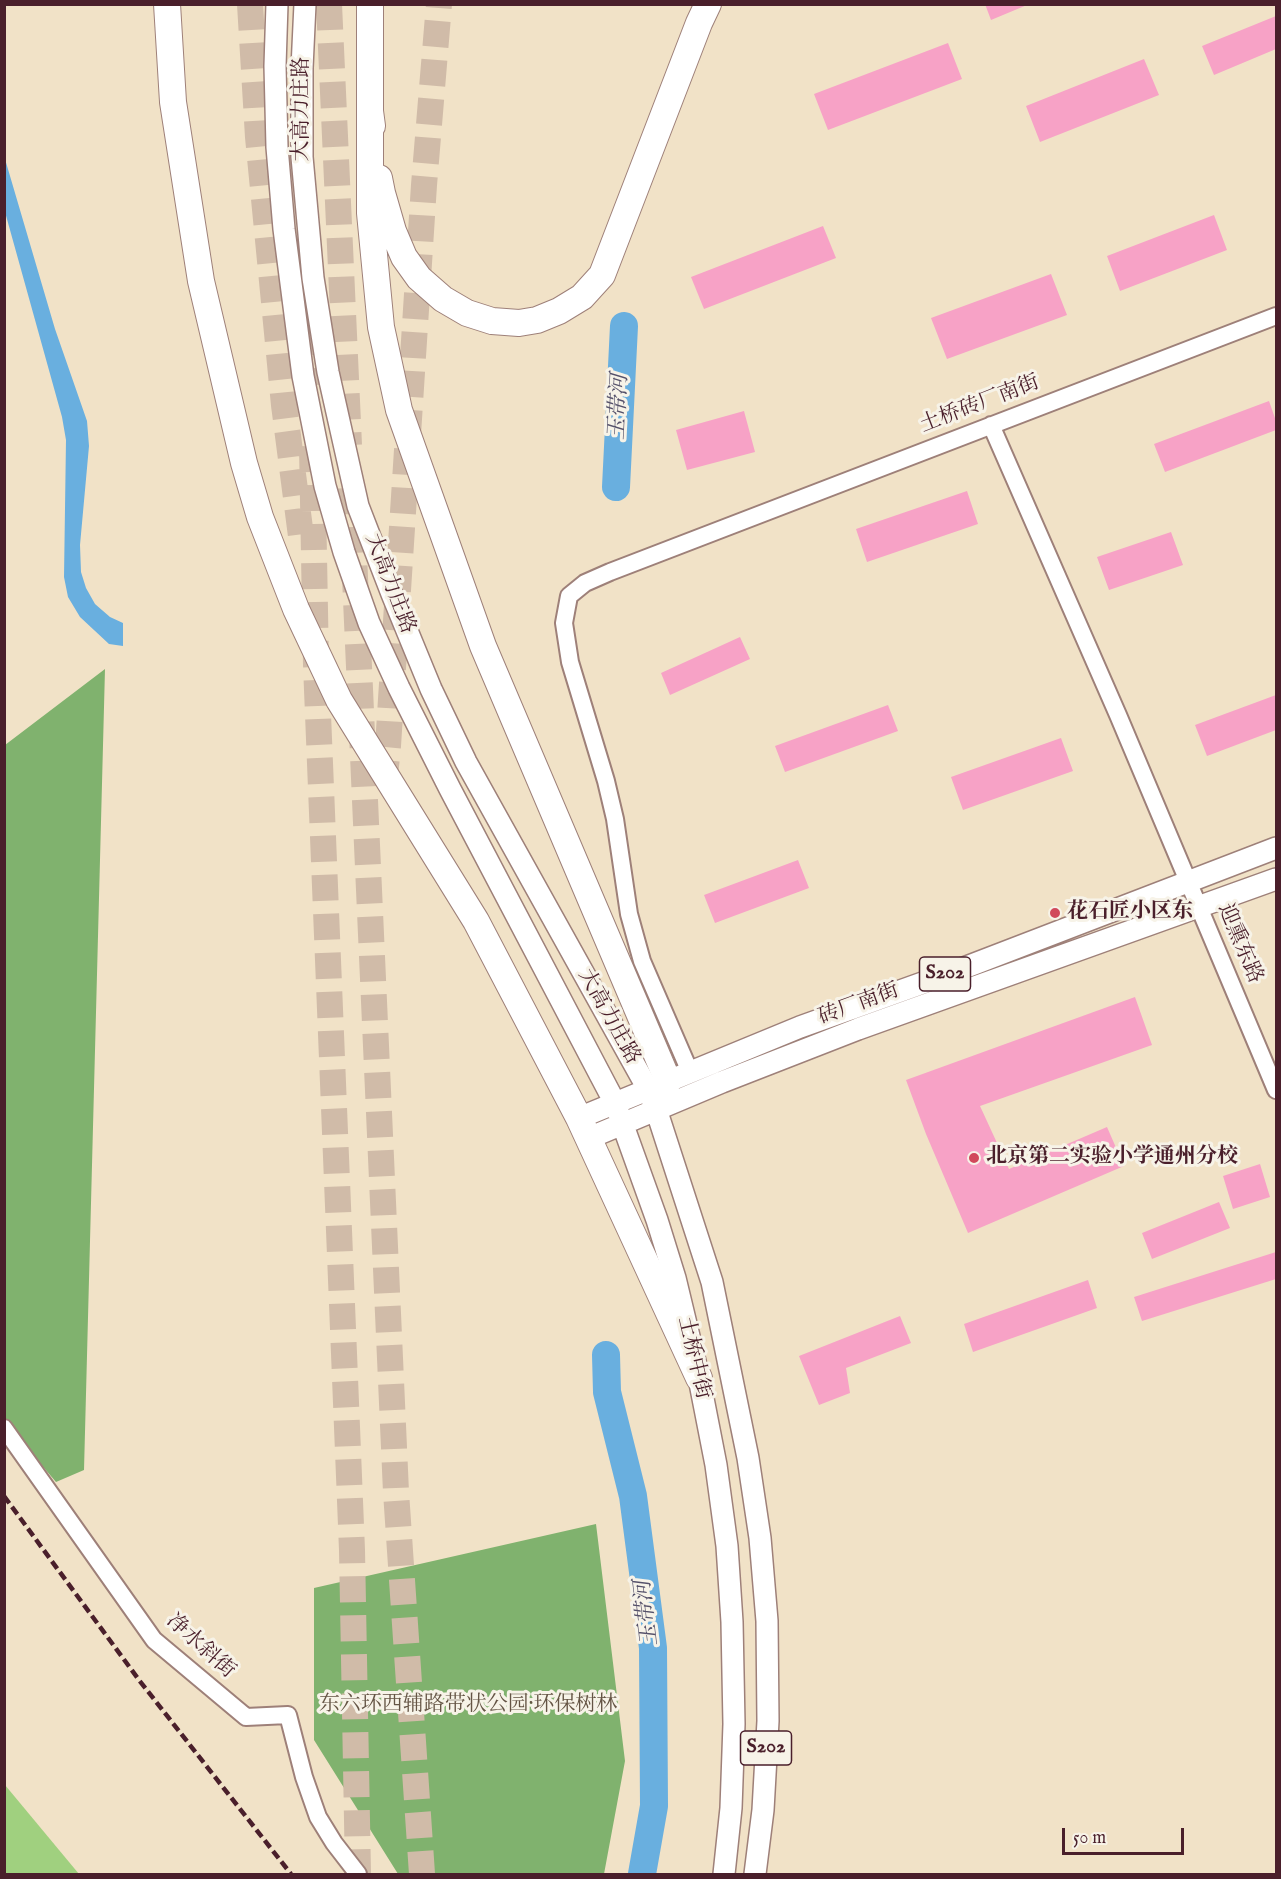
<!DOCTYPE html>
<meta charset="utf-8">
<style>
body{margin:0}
#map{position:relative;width:1281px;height:1879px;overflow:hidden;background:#f1e2c7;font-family:"IM FELL English",serif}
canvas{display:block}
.frame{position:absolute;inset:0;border:6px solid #4a1f2b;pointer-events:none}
.scale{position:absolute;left:1062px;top:1828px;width:122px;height:27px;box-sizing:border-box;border:3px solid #4a1f2b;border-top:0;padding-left:8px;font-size:18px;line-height:21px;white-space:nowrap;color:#4a1f2b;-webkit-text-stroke:4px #f7f3e8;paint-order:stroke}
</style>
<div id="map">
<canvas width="1281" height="1879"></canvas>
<div class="frame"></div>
<div class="scale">50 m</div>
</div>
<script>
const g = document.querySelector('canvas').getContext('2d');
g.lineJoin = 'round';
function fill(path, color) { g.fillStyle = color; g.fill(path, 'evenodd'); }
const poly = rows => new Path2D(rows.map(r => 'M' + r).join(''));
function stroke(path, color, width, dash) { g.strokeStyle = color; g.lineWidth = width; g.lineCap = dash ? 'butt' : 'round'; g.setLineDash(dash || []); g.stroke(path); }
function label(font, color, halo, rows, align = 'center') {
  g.font = font + ' "IM FELL English","Noto Serif SC",serif'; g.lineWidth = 6; g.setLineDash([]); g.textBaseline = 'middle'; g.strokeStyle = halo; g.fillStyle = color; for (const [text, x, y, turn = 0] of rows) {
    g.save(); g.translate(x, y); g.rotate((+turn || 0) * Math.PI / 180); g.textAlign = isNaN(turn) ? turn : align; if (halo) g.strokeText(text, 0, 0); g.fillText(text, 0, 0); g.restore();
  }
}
const green = poly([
 [5,1785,79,1874,5,1874]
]);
const forest = poly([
 [105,669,84,1470,56,1482,5,1422,5,745],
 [596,1524,625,1761,604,1874,398,1874,314,1740,314,1588]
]);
const water = poly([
 [5,159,55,329,87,421,89,446,80,545,81,572,86,588,95,604,110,617,123,623,123,646,109,644,80,617,68,597,64,577,66,440,62,417,5,212]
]);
const river = poly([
 [616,487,624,326],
 [606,1355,607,1392,633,1496,653,1648,654,1806,642,1874]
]);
const building = poly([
 [985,4,1027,4,1027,5,991,20],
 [1276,16,1276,49,1214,75,1202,46],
 [948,43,962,79,828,130,814,94],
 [1144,59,1159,95,1040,142,1026,106],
 [1214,215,1227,250,1120,291,1107,256],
 [823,226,836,258,704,309,691,277],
 [1051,274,1067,315,947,359,931,318],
 [1269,401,1276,421,1276,430,1165,472,1154,444],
 [744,411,755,452,687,470,676,430],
 [967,491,978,524,867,562,856,529],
 [1171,532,1183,565,1109,590,1097,557],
 [740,637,750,659,670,695,661,673],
 [1276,695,1276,730,1207,756,1195,725],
 [888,705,898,731,785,772,775,746],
 [1061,738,1073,771,963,810,951,777],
 [798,860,809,888,715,923,704,895],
 [1135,997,1152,1045,980,1106,1009,1169,1107,1127,1124,1166,968,1233,926,1134,906,1080],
 [1260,1164,1270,1197,1233,1209,1223,1176],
 [1219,1202,1230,1228,1152,1259,1142,1233],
 [1276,1252,1276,1279,1142,1321,1134,1297],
 [1088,1280,1097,1308,973,1352,964,1324],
 [900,1316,911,1343,846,1368,850,1393,819,1405,799,1356]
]);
const highwayTunnel = poly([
 [250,4,258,137,284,405,301,536],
 [329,4,349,445],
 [309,290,311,385],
 [312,446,316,665,352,1550,358,1874],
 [351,488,396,1492,422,1874],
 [384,786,388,746,424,185,439,4]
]);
const minor = poly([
 [991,425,1118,715,1276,1090],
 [690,1072,642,961,629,914,615,819,606,781,570,662,564,623,569,596,585,583,610,572,1276,316],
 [4,1428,154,1640,246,1717,288,1715,304,1777,318,1817,334,1843,358,1874]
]);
const major = poly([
 [277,4,275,66,277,147,284,229,303,376,325,486,344,552,369,623,399,688,450,789,615,1103,657,1220,675,1278,699,1378,716,1465,727,1546,732,1622,734,1724,731,1808,724,1874],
 [305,4,302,68,302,157,313,278,328,372,358,506,392,594,431,689,466,762,648,1089,656,1109,712,1282,748,1458,760,1538,767,1621,768,1721,763,1810,755,1874],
 [579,1118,800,1027,956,971,1276,848],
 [589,1138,722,1082,858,1029,1276,879]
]);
const highway = poly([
 [167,4,173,102,201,281,244,463,260,517,296,609,339,700,476,921,579,1118,699,1378],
 [370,4,370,111,372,126],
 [370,111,370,213,381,327,399,410,483,646,668,1081,656,1109],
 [379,178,382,193,393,231,404,257,419,278,443,299,467,313,492,321,519,323,537,320,559,311,582,297,602,275,699,23,708,4]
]);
const rail = poly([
 [4,1496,139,1680,291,1874]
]);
const markers = [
 [1055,913,6,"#d1495b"],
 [974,1158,6,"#d1495b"]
];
const shields = [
 [945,974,51],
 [766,1748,51]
];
const shieldNames = [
 ["S202",945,974],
 ["S202",766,1748]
];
const streetNames = [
 ["大高力庄路",303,109,-90],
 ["土桥砖厂南街",980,405,-21],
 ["大高力庄路",389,584,69],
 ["迎熏东路",1239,944,67],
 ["砖厂南街",859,1005,-20],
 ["大高力庄路",608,1017,61],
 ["土桥中街",693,1358,77],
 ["净水斜街",200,1647,42]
];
const poiNames = [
 ["花石匠小区东",1067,913],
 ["北京第二实验小学通州分校",986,1158]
];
const parkNames = [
 ["东六环西辅路带状公园·环保树林",468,1706]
];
const waterNames = [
 ["玉带河",620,407,-87],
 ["玉带河",648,1613,-97]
];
fill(green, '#a0d07f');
fill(forest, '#80b26e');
fill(water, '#69afdf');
stroke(river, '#69afdf', 28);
fill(building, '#f7a2c6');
stroke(highwayTunnel, '#d0bba8', 26, [26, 13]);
stroke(minor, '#9e8079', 20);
stroke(major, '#9e8079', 24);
stroke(highway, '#9e8079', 28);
stroke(minor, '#fff', 16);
stroke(major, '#fff', 21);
stroke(highway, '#fff', 26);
stroke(rail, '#4a1f2b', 4.5, [9, 4.5]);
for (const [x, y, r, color] of markers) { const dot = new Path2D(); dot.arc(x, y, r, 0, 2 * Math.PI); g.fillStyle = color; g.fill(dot); stroke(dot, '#f7f3e8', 2); }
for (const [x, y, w] of shields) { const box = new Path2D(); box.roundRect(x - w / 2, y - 17, w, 34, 4.5); g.fillStyle = '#f7f3e8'; g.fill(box); stroke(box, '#4a1f2b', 1.5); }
label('bold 20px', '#4a1f2b', null, shieldNames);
label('21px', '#4a1f2b', '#f7f3e8', streetNames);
label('bold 21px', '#4a1f2b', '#f7f3e8', poiNames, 'left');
label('21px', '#645444', '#f7f3e8', parkNames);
label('italic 22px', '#55516a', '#f7f3e8', waterNames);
</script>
